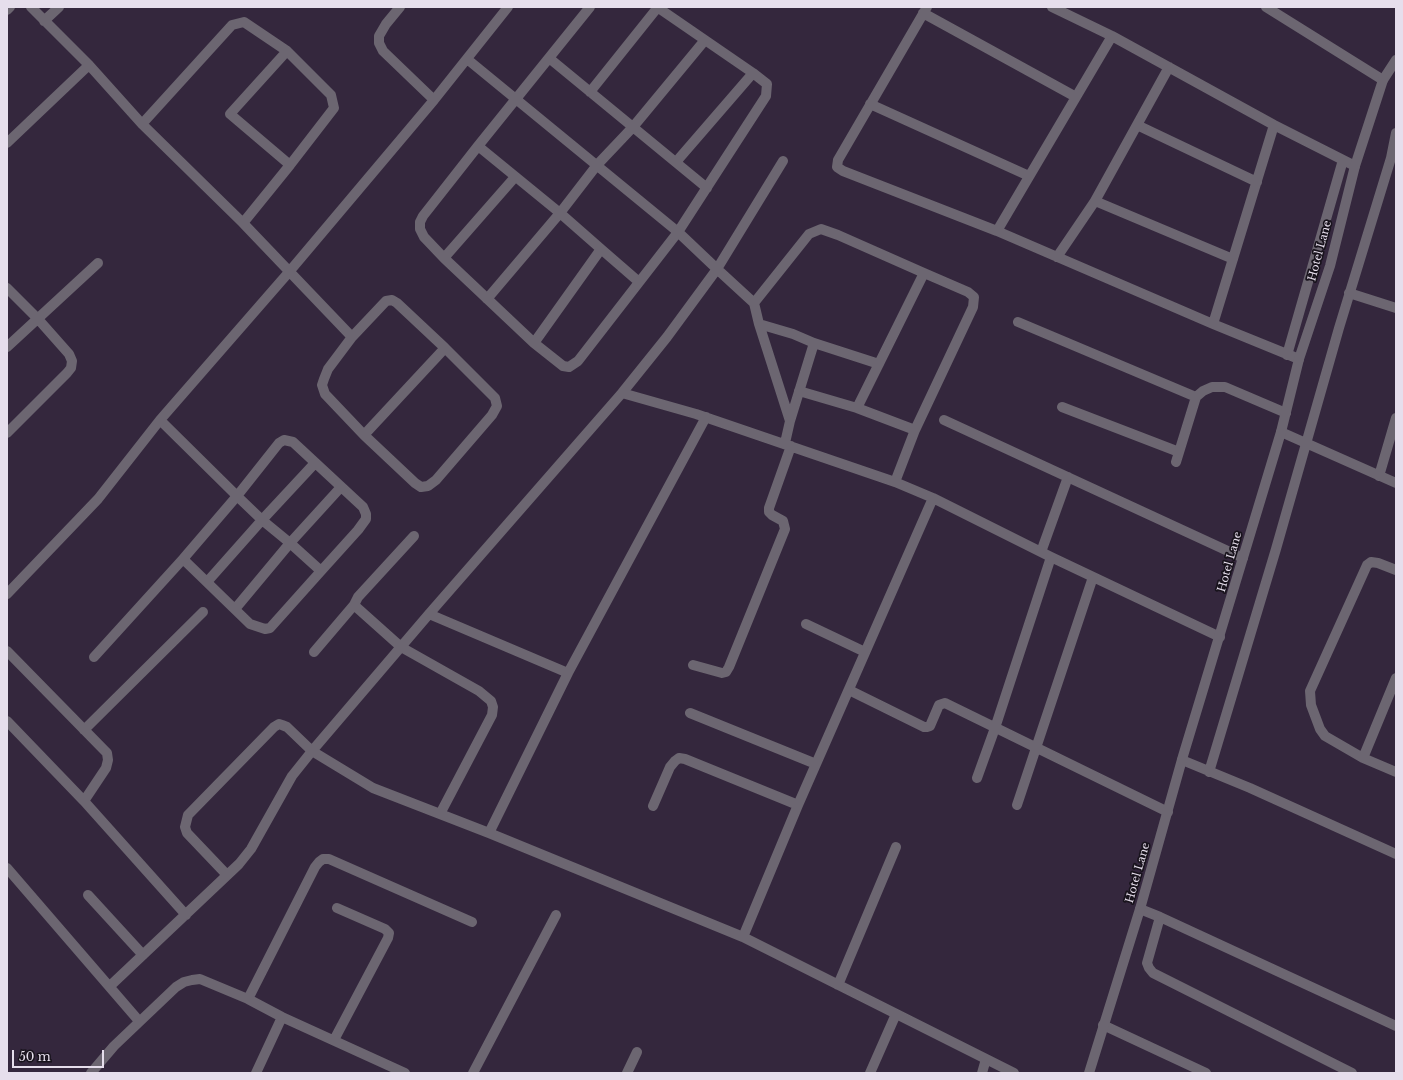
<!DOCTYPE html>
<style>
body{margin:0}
#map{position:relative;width:1403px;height:1080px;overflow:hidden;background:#34273d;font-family:"Libre Baskerville",serif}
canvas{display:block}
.frame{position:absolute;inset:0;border:8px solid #e6deec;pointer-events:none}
.scale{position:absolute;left:12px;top:1050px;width:92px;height:18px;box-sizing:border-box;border:2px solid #e6deec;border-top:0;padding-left:5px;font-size:12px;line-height:14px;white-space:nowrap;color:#e6deec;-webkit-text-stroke:3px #18131c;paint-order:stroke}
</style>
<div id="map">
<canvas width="1403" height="1080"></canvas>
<div class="frame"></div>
<div class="scale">50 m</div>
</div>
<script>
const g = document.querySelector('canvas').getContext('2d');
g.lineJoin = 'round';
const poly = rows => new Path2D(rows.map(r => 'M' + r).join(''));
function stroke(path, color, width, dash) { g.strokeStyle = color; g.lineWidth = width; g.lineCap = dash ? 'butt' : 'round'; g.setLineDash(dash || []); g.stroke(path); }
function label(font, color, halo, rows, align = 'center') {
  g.font = font + ' "Libre Baskerville",serif'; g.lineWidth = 3.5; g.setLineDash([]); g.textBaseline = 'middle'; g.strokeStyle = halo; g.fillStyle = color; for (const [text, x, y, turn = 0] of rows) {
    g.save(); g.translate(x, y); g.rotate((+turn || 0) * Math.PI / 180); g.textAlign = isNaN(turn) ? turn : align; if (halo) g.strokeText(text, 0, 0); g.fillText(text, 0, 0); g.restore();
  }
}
const minor = poly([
 [31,7,89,65,142,124,243,223,352,337,328,369,324,379,322,385,325,394,364,435,415,483,421,487,428,486,436,480,492,415,497,406,495,398,445,348,397,303,392,300,386,301,352,337],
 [400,7,386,24,379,36,379,43,383,51,434,100],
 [590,7,478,146,423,216,420,222,420,229,424,237,444,258,534,343,563,366,569,367,578,361,678,232,766,96,767,84,753,73,657,7],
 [927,7,838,160,837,167,843,171,997,231,1213,324,1299,359],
 [1052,7,1112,36,1274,125,1355,166],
 [1266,7,1383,80],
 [7,10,10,7],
 [923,13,1076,97],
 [44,21,59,7],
 [287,51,230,114,290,165],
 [549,58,707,188],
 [590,92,658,7],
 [870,104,1029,176],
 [142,124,232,25,244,22,287,51,331,95,334,108,290,165,243,223],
 [1137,125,1257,182],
 [7,143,89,65],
 [478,146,560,213,601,249],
 [783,161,717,269,754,303,809,234,821,229,838,235,924,273,968,292,974,297,973,307,915,430,895,482],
 [676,162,753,73],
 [1095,201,1169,67],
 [997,231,1112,36],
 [1057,257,1095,201,1233,259],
 [444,258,515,177],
 [7,288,38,319,69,354,72,361,71,368,67,373,7,433],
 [1349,293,1396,308],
 [487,299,560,213,597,165,633,127,705,40],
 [754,303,759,324,790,421],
 [1018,322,1196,397],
 [759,324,793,334,814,343,879,364],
 [1213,324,1274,125],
 [534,343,601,249,639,282],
 [7,347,98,263],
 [1287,355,1343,160],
 [799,391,857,408,915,430],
 [622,393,696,414,895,482,933,498,1051,557,1220,637],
 [1062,407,1179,452],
 [857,408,924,273],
 [944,420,1243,558],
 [1281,432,1396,483],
 [364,435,445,348],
 [785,443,790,421,814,343],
 [1176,462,1196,397,1203,391,1212,387,1225,387,1286,413],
 [1379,476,1396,418],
 [414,536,358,597,354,605,401,647,479,691,491,701,493,707,492,715,440,814],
 [1041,552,1068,477],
 [183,559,250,624,265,629,270,628,321,571],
 [1396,570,1378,563,1371,562,1367,565,1310,691,1311,705,1320,729,1325,736,1363,758,1396,772],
 [207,582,262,520,315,463],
 [7,594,98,499,160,420,289,272,434,100,508,7],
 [235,609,290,543,341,487],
 [429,614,568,673],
 [806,624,865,652],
 [7,651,107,753,108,760,106,768,84,801],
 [314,652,354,605],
 [94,657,183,559,237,496,279,443,284,440,293,442,363,507,366,514,366,519,358,530,321,571,290,543,262,520,237,496,160,420],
 [693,665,722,673,726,672,729,667,785,529,783,521,772,515,769,512,769,508,791,446],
 [849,690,924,727,927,727,930,726,939,705,945,703,1168,812],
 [690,713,816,764],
 [7,721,84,801,186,915],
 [84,730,203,612],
 [1363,758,1396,678],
 [1182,760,1250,788,1396,854],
 [1209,772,1276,549,1339,328,1391,158,1396,133],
 [977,778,995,728,1051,557],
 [1017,805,1093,577],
 [653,806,670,767,675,761,679,758,685,759,798,805],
 [489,833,568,673,706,417],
 [7,868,139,1021],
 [227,875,187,833,185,827,188,815,274,727,279,724,282,725,287,727,312,751,373,788,489,833,743,937,1014,1073],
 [88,895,143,955],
 [1140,909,1160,917,1396,1026],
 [1160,917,1147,963,1149,968,1153,973,1352,1073],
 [743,937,798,805,933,498],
 [838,985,896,847],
 [110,986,239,864,251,849,292,776,312,751,429,614,622,393,667,337,717,269,678,232,467,59],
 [248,999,315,867,319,862,323,859,329,859,472,922],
 [1103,1025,1206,1073],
 [334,1040,388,938,389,933,385,929,337,908],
 [91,1073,114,1046,176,987,184,982,192,980,200,979,248,999,282,1017,405,1073],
 [256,1073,282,1017],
 [473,1073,556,915],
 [627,1073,637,1052],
 [870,1073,896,1014],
 [982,1073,986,1059]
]);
const tertiary = poly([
 [1089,1073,1140,909,1183,756,1281,432,1299,359,1330,266,1355,166,1383,80,1396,60]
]);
const streetNames = [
 ["Hotel Lane",1320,251,-75],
 ["Hotel Lane",1230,562,-74],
 ["Hotel Lane",1138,873,-74]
];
stroke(minor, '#6c6671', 10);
stroke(tertiary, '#6c6671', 10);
label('11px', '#e6deec', '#18131c', streetNames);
</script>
